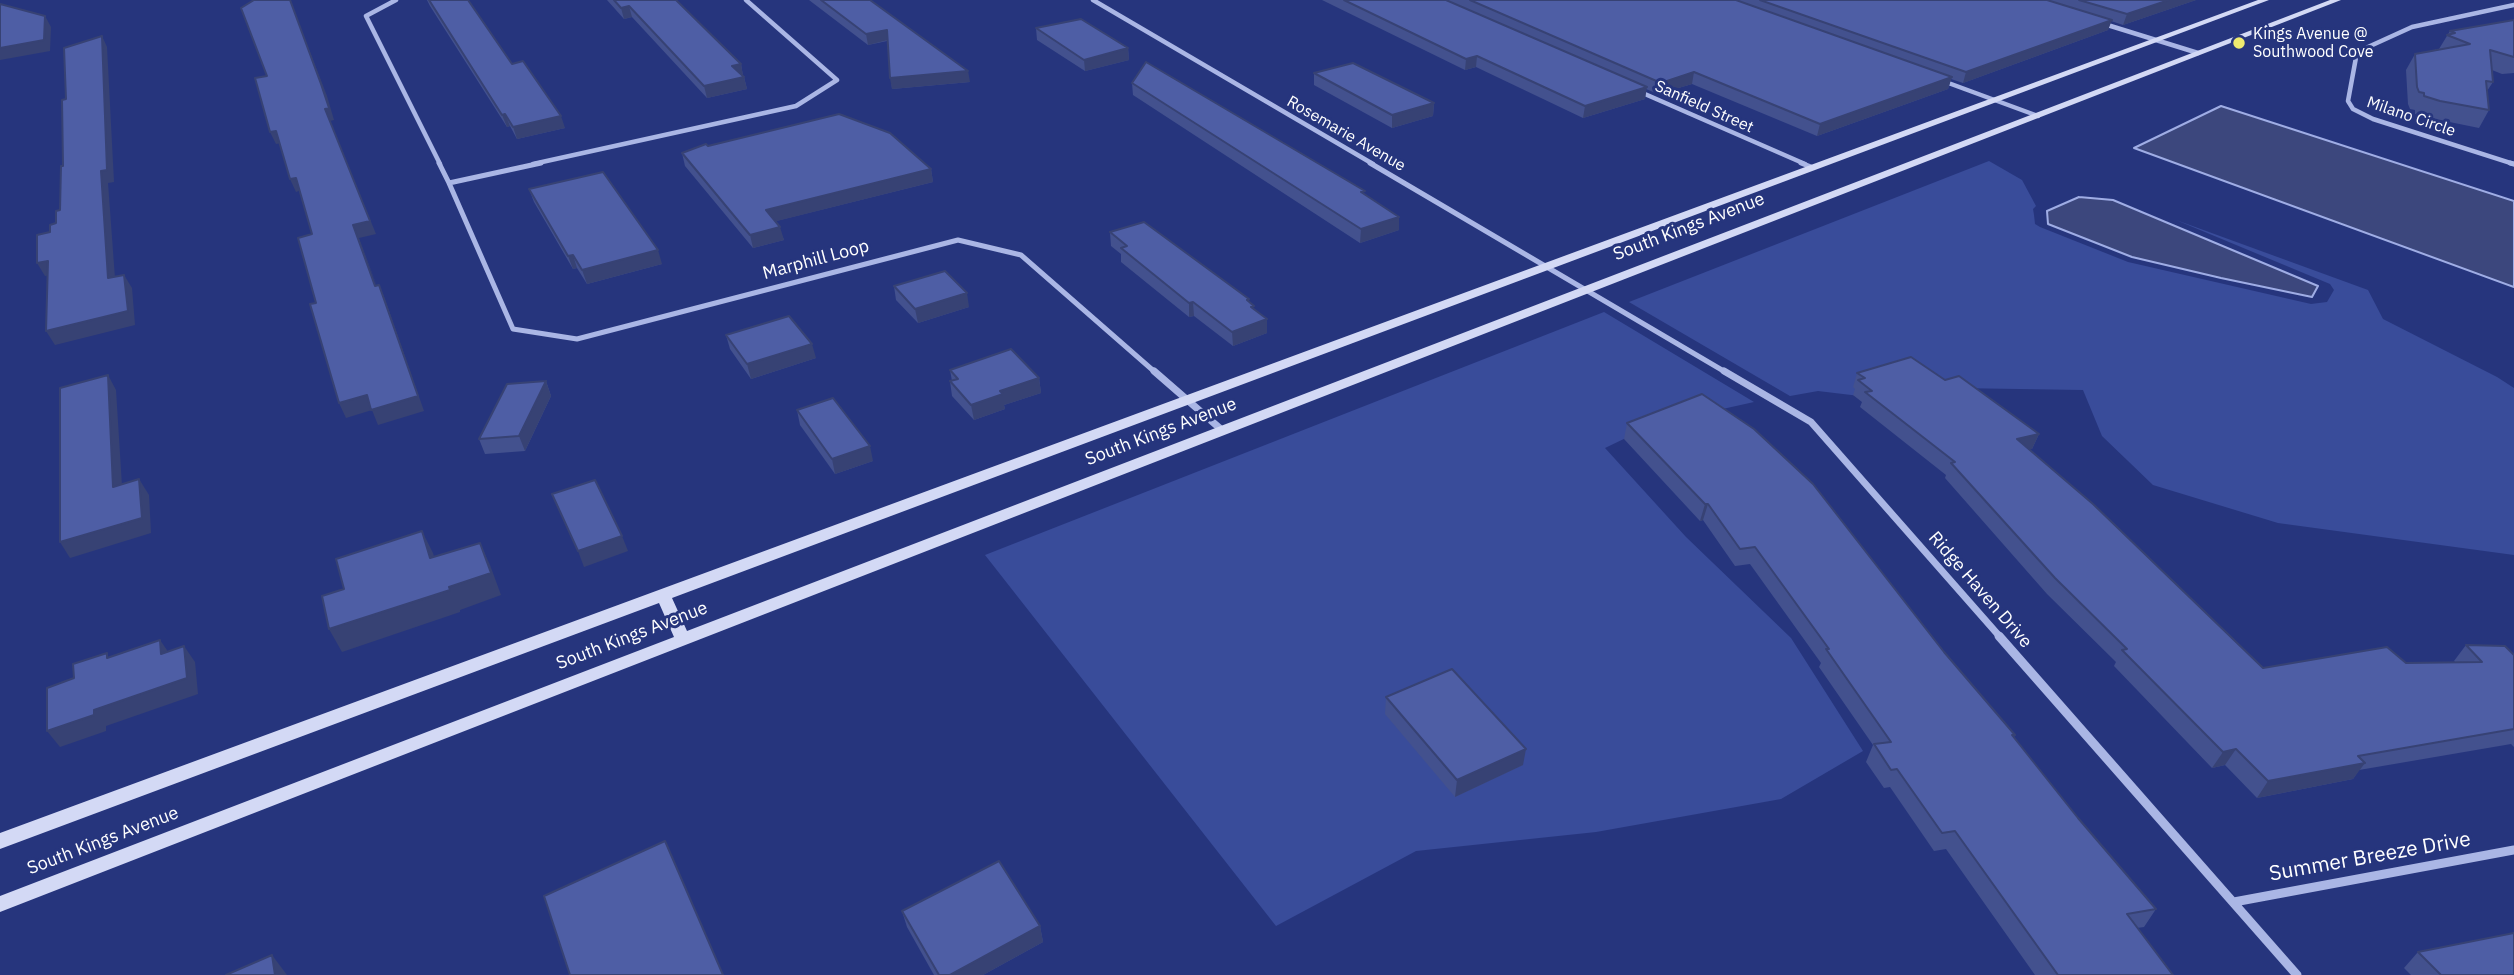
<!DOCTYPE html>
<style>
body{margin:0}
canvas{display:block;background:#26357d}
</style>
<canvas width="2514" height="975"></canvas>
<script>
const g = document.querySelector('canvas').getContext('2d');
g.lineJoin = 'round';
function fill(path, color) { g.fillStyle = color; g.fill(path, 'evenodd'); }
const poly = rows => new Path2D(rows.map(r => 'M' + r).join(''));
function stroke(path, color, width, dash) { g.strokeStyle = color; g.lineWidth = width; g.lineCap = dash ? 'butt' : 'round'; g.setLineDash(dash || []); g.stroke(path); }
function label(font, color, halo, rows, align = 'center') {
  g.font = font + ' "IBM Plex Sans",sans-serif'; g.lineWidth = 6; g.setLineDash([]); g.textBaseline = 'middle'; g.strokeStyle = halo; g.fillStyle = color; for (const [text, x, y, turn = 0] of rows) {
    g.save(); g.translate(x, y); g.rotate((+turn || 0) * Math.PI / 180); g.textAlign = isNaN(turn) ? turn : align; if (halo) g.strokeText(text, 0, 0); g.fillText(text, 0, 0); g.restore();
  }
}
const green = poly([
 [1989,161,2022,180,2036,206,2033,209,2034,215,2035,224,2040,227,2128,262,2311,304,2327,302,2334,290,2330,284,2176,220,2368,290,2383,319,2497,377,2514,388,2514,555,2278,523,2153,485,2102,436,2083,390,1956,388,1910,402,1818,391,1790,396,1629,302],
 [1604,312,1754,402,1655,424,1605,448,1686,537,1791,638,1863,751,1781,799,1596,832,1416,851,1276,926,985,555]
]);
const water = poly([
 [2221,106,2514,201,2514,287,2134,148,2221,106],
 [2079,197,2113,200,2318,286,2312,297,2221,278,2132,257,2048,224,2047,211,2079,197]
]);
const streetFar3 = poly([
 [396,0,366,16,440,164],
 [1093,0,1373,164],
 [2514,5,2412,27,2357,52,2348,101,2353,109,2373,119,2514,164],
 [2101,23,2198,53],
 [1943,81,2038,116],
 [1638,91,1805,164],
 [533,164,796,106,837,80,746,0]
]);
const streetFar2 = poly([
 [439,163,449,183,541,163],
 [1370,163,1727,373],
 [1801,163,1811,167],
 [2510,163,2514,164],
 [449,183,513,329,577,339,958,240,1021,255,1156,373]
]);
const streetFar1 = poly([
 [1154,371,1223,431],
 [1724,371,1811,422,2001,638]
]);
const street = poly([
 [1999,636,2297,975],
 [2234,902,2514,850]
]);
const secondary = poly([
 [2258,0,2269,0,672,598,687,631,2330,0,2341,0,0,912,0,896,674,637,659,603,0,849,0,833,2258,0]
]);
const wall = poly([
 [427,0,468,0,512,64,565,128,517,139,510,126,507,127,430,6],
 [607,0,676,0,741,64,743,76,744,77,747,89,707,98,632,17,624,19],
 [809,0,870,0,970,82,892,89,887,41,868,45],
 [1322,0,2196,0,2123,25,2111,21,2108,30,1963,83,1951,79,1948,89,1817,136,1692,84,1658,94,1646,89,1645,99,1583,118,1476,67,1465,70],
 [2514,20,2514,73,2502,74,2492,70,2493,82,2487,91,2489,110,2479,128,2430,118,2415,114,2415,110,2410,109,2408,104,2406,70,2415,54,2439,49,2450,31],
 [1036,28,1128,48,1129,60,1085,71,1037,40],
 [1314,73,1434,103,1433,116,1392,128,1314,85],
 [1132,83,1399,217,1399,230,1360,243,1133,95],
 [708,146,931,169,933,182,776,221,784,240,753,248,685,166,682,153],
 [529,189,662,264,587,284,577,268,573,269,534,202],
 [1110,232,1249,299,1249,302,1254,310,1267,319,1267,333,1233,346,1194,316,1189,317,1121,262,1121,254,1111,246],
 [894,286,969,307,918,323,896,300],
 [726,335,816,358,751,379,730,349],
 [950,370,1039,378,1041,393,1004,405,1005,409,974,420,952,396,950,381,952,381],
 [1857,373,1945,380,2039,434,2032,449,2029,449,2263,668,2406,663,2455,662,2454,661,2466,645,2514,655,2514,747,2511,744,2359,770,2353,779,2257,798,2225,765,2212,768,2114,666,2116,662,2047,594,1945,478,1946,475,1860,407,1862,402,1853,395,1855,389,1853,387],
 [546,381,551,396,525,451,485,454,479,439],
 [797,410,873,461,835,474,800,425],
 [1627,423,1944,652,2015,735,2014,737,2078,818,2156,909,2144,927,2137,928,2173,975,2035,975,1946,849,1934,851,1890,787,1884,788,1866,762,1873,745,1819,667,1821,663,1750,564,1735,566,1703,520,1700,521,1624,439],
 [1386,697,1523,765,1455,797,1385,714],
 [902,911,1040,926,1043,942,983,975,934,975,907,927],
 [2418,952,2514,975,2411,975,2404,968]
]);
const shadedWall = poly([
 [290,0,327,96,334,120,330,121,376,234,359,238,382,300,353,225],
 [2169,0,2196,0,2123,25,2127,14],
 [629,6,632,17,624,19,621,8],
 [45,16,51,27,50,51,0,60,0,48],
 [2112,20,2108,30,1963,83,1966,72],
 [887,30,888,40,868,45,866,34],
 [102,36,107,47,114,182,108,183,116,292,108,278,101,171],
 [1128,48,1129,60,1085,71,1084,60],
 [1477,56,1476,67,1465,70,1466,59],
 [741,64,743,76,735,77,732,66],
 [968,71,970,82,892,89,890,78],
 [1694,72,1692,84,1658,94,1661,83],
 [744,77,747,89,707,98,704,86],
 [1952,77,1948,89,1817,136,1820,124],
 [1647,87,1645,99,1583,118,1585,106],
 [1434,103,1433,116,1392,128,1392,115],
 [505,114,510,126,507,127,502,115],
 [561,116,565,128,517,139,513,127],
 [276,131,282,143,276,144,270,132],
 [931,169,933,182,769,223,766,210],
 [296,178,301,190,296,192,290,179],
 [1399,217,1399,230,1360,243,1361,229],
 [780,227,784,240,753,248,750,235],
 [658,250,662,264,587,284,582,270],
 [573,255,577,268,573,269,568,256],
 [48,261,56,274,45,276,37,263],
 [124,275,132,288,135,325,55,345,46,331],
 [379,285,385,299,424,411,378,425,372,410,346,418,339,403],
 [967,293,969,307,918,323,915,309],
 [1193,302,1194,316,1189,317,1189,303],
 [1267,319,1267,333,1233,346,1232,332],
 [812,344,816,358,751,379,747,364],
 [108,375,116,390,123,502,113,487],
 [1039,378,1041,393,1004,405,1005,409,974,420,971,405,1000,391],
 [546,381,551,396,525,451,519,436],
 [2039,434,2032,449,2011,454,2017,439],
 [870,446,873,461,835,474,832,459],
 [139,479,149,495,151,533,70,558,60,542],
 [1705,504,1708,504,1703,520,1700,521],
 [422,531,433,553,441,580,430,558],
 [622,536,628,551,584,567,578,551],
 [480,543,490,565,501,595,460,610,460,612,342,652,329,629],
 [160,640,171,656,161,654],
 [184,646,195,662,198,694,106,726,106,731,60,747,47,731,94,710],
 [1526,749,1523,765,1455,797,1457,780],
 [2236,749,2225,765,2212,768,2223,752],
 [2365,763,2353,779,2257,798,2268,781],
 [1040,926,1043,942,983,975,950,975],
 [272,955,287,975,275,975]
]);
const building = poly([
 [254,0,290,0,321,84,329,108,325,109,370,221,353,225,375,286,379,285,418,396,371,410,367,395,339,403,310,304,316,303,298,238,312,234,296,178,290,179,276,131,270,132,255,78,267,76,241,8,254,0],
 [429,0,468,0,512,64,523,61,561,116,513,127,505,114,502,115,429,0],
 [614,0,676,0,741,64,732,66,744,77,704,86,629,6,621,8,614,0],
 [821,0,870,0,968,71,890,78,887,30,866,34,821,0],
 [1344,0,1446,0,1647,87,1585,106,1477,56,1466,59,1344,0],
 [1470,0,1736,0,1952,77,1820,124,1694,72,1661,83,1470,0],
 [1760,0,2047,0,2112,20,1966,72,1760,0],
 [2079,0,2169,0,2127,14,2079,0],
 [0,4,45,16,44,40,0,48,0,4],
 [1081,19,1128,48,1084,60,1036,28,1081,19],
 [2514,20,2514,57,2490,50,2493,82,2486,81,2489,110,2440,101,2424,96,2424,93,2419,92,2417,87,2415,54,2470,44,2447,35,2455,33,2450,31,2514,20],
 [102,36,107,170,101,171,108,278,124,275,128,311,46,331,48,261,37,263,37,235,50,232,50,225,56,223,56,211,60,210,61,166,63,166,62,100,66,99,64,48,102,36],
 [1146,62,1365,191,1361,192,1399,217,1361,229,1132,83,1146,62],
 [1353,63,1434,103,1392,115,1314,73,1353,63],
 [839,114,890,133,931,169,766,210,780,227,750,235,682,153,706,144,708,146,839,114],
 [603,172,658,250,582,270,573,255,568,256,529,189,603,172],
 [1144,222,1249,299,1247,300,1254,306,1251,307,1267,319,1232,332,1193,302,1189,303,1121,248,1127,246,1110,232,1144,222],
 [945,271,967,293,915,309,894,286,945,271],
 [789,316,812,344,747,364,726,335,789,316],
 [1011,349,1039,378,1000,391,1003,394,971,405,950,381,958,379,950,370,1011,349],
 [1911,357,1945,380,1959,376,2039,434,2017,439,2093,504,2263,668,2387,647,2406,663,2482,662,2466,645,2505,646,2514,655,2514,729,2358,756,2365,763,2268,781,2236,749,2223,752,2122,650,2127,649,2055,578,1951,463,1955,462,1865,392,1872,391,1858,380,1865,378,1857,373,1911,357],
 [108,375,113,487,139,479,142,518,60,542,60,388,108,375],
 [546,381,519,436,479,439,507,384,546,381],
 [1702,394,1754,429,1813,484,1944,652,2015,735,2012,735,2078,818,2156,909,2127,914,2173,975,2058,975,1955,831,1942,833,1897,769,1891,770,1874,744,1891,742,1826,649,1829,649,1755,547,1740,549,1708,504,1705,504,1627,423,1702,394],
 [833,398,870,446,832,459,797,410,833,398],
 [595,480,622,536,578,551,552,494,595,480],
 [422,531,430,558,480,543,491,573,449,587,450,590,329,629,322,596,344,589,336,559,422,531],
 [160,640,161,654,184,646,187,678,94,710,94,715,47,731,47,688,74,678,73,664,107,653,107,658,160,640],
 [1452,669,1526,749,1457,780,1386,697,1452,669],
 [665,841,723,975,570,975,544,896,665,841],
 [999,861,1040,926,950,975,939,975,902,911,999,861],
 [2514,933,2514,975,2441,975,2418,952,2514,933],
 [272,955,275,975,226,975,272,955]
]);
const markers = [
 [2239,43,7,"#eeea6f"]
];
const farPoinames = [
 ["Kings Avenue @",2253,34],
 ["Southwood Cove",2253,52]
];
const farStreetnames = [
 ["Sanfield Street",1704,107,24],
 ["Milano Circle",2411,117,19],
 ["Rosemarie Avenue",1346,134,30]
];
const streetNames = [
 ["South Kings Avenue",1689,227,-21],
 ["Marphill Loop",816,260,-15],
 ["South Kings Avenue",1161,432,-21],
 ["Ridge Haven Drive",1980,590,49],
 ["South Kings Avenue",632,636,-21],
 ["South Kings Avenue",103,841,-21]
];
const nearStreetnames = [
 ["Summer Breeze Drive",2370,857,-10]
];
fill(green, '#394c9a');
fill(water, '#3c477d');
stroke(water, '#9fade5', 2);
stroke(streetFar3, '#aab6e5', 4.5);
stroke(streetFar2, '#aab6e5', 5);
stroke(streetFar1, '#aab6e5', 7);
stroke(street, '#aab6e5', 9);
fill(secondary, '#d3d9f5');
fill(wall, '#43518e');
fill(shadedWall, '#374274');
fill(building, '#4e5ea5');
stroke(building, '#374274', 2);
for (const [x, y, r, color] of markers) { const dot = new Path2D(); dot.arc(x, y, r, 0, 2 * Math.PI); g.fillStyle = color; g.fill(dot); stroke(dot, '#26357d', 2.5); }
label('16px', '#fff', '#26357d', farPoinames, 'left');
label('16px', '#fff', '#26357d', farStreetnames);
label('18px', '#fff', '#26357d', streetNames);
label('21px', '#fff', '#26357d', nearStreetnames);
</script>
